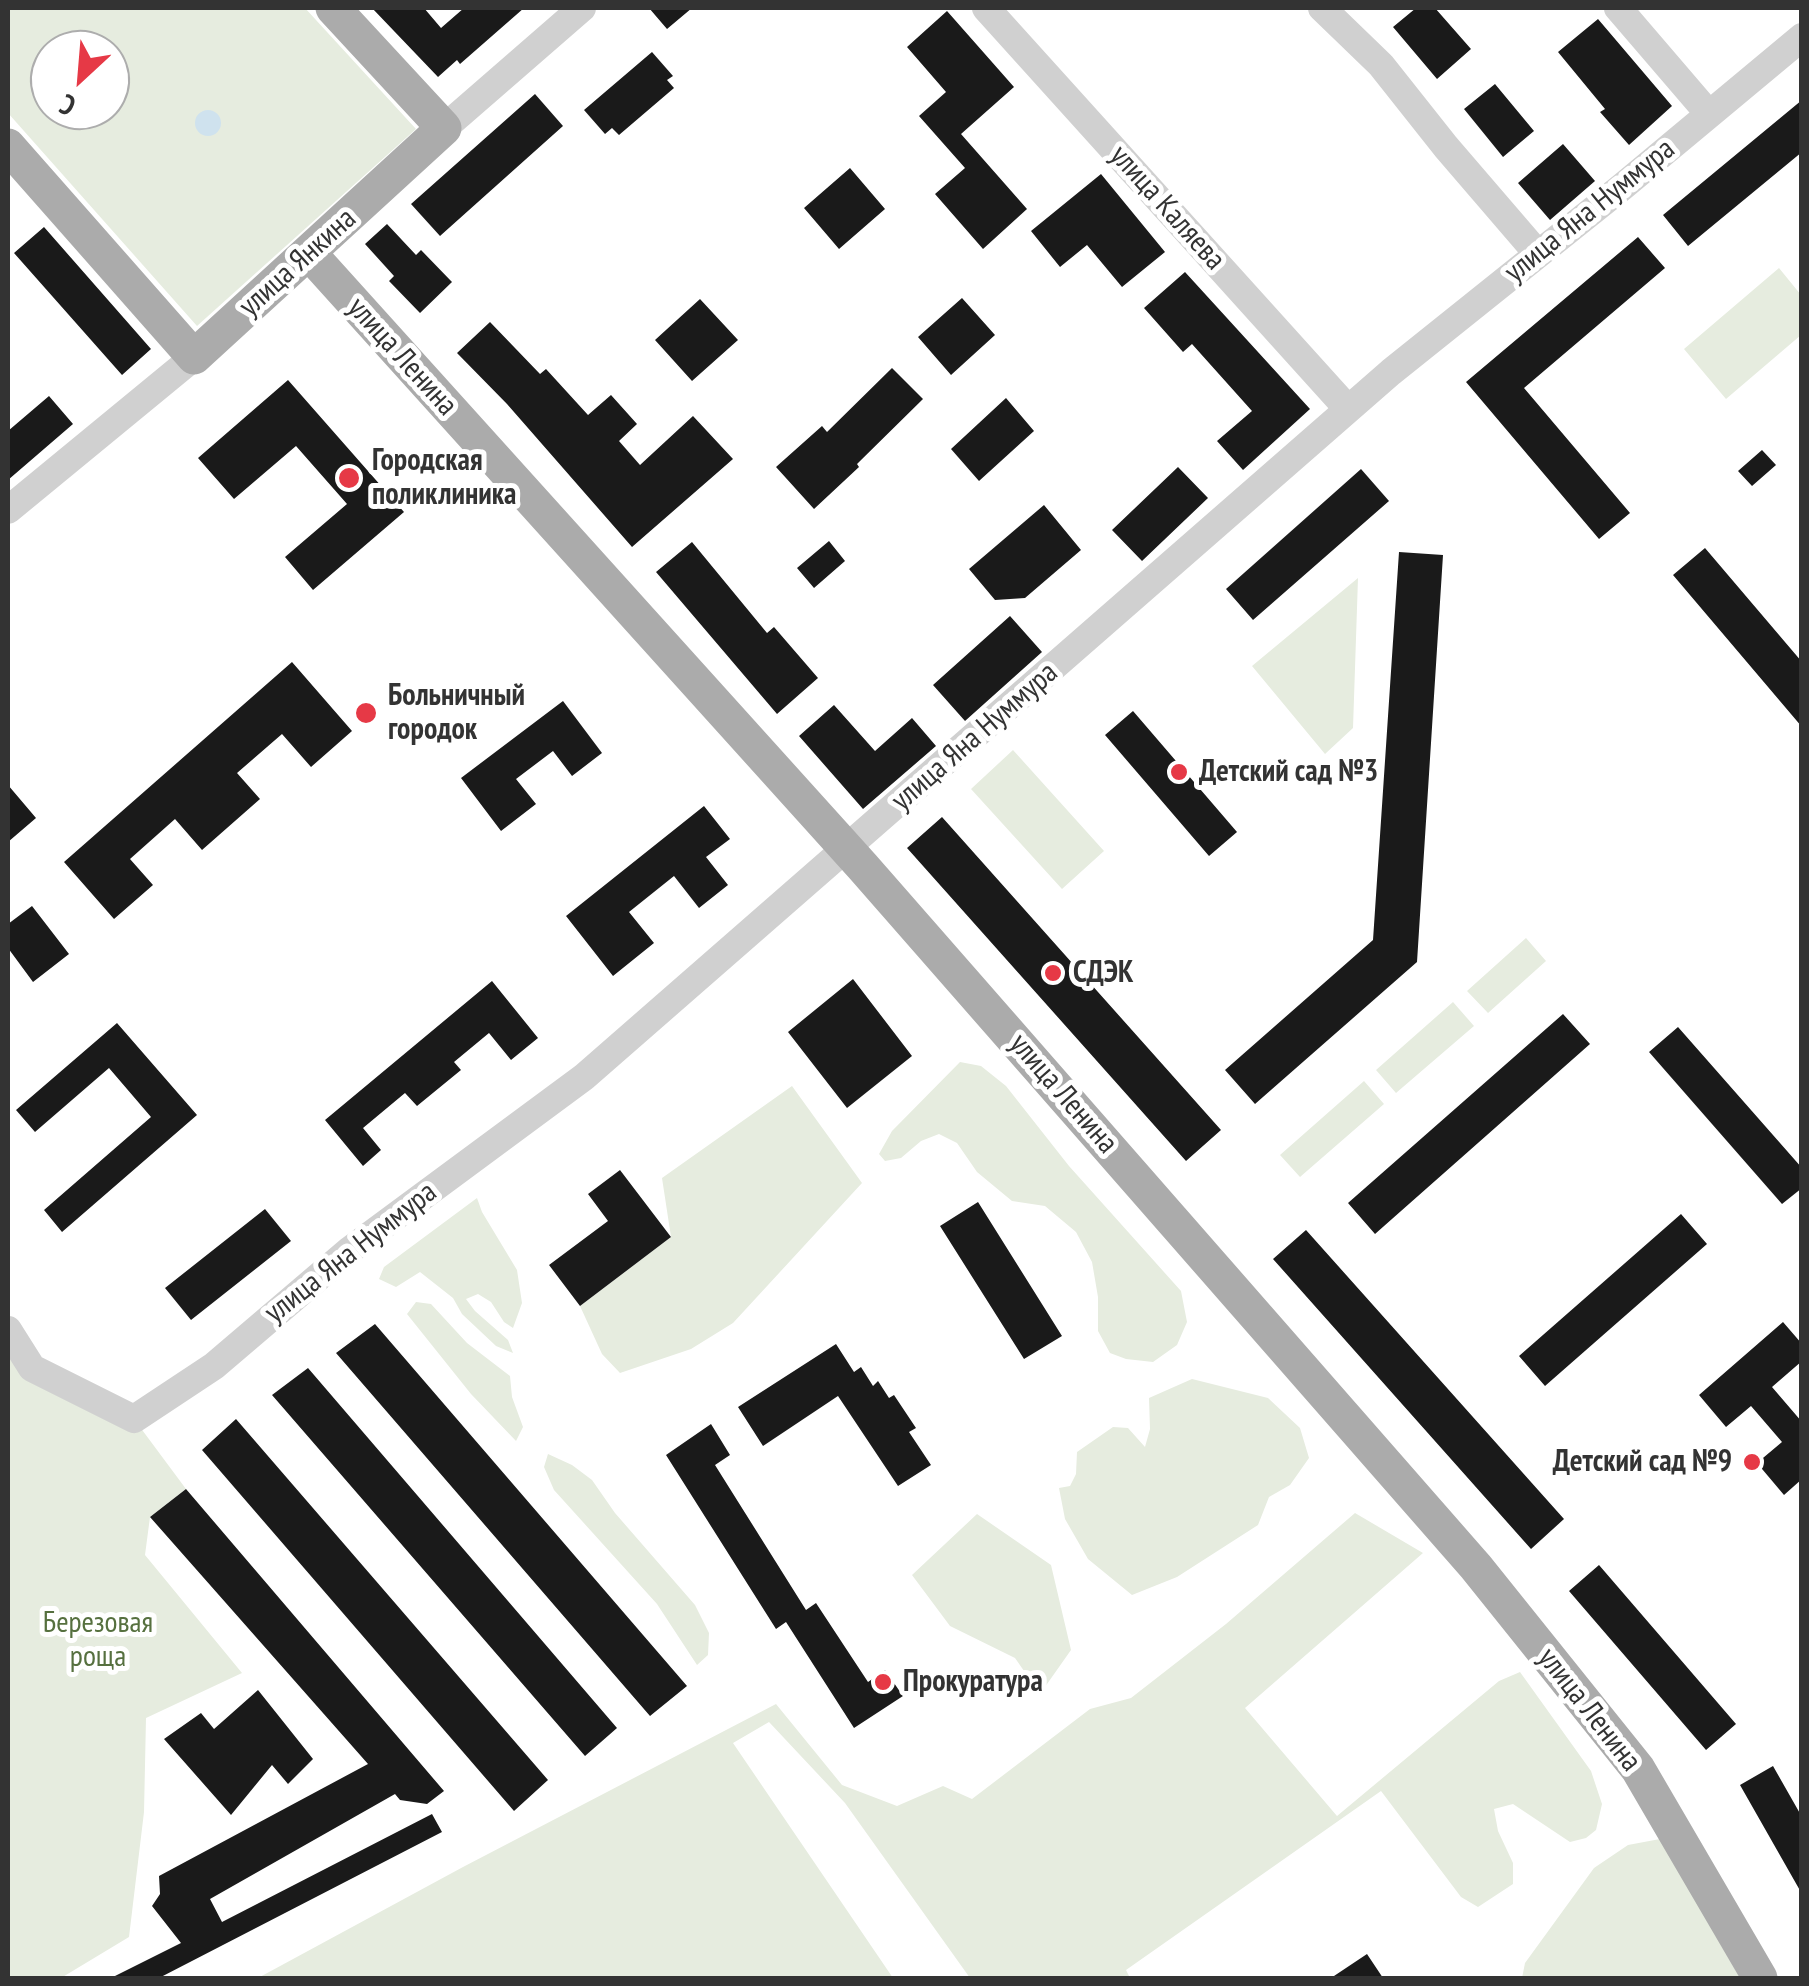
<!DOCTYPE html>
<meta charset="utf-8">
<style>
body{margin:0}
#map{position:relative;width:1809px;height:1986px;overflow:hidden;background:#fff;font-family:"PT Sans Narrow",sans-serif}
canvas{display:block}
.frame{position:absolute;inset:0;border:10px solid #333;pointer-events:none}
.north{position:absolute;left:30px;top:30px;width:100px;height:100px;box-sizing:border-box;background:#fff;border:2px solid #adadad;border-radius:50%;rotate:206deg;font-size:28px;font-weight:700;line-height:40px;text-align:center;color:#333}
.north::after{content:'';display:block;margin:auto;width:35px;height:45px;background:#e63946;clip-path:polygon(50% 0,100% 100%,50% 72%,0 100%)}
</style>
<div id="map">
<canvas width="1809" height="1986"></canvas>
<div class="frame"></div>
<div class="north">С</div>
</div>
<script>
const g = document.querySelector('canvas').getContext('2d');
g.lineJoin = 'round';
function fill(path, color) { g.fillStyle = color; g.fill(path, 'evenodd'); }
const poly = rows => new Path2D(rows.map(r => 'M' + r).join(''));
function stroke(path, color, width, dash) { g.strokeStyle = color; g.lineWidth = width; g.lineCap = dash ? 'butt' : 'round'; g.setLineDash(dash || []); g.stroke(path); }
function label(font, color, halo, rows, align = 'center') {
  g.font = font + ' "PT Sans Narrow",sans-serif'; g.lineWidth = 10; g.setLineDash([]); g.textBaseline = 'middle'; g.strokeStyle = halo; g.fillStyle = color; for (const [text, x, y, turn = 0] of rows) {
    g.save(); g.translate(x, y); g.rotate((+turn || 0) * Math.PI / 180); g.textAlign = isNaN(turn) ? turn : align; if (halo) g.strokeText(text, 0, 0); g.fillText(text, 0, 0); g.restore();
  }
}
const green = poly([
 [8,8,305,8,416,129,197,326,8,113],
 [50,50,110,50,110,110,50,110],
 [1779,268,1801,295,1801,335,1726,399,1684,349],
 [1358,578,1353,728,1325,754,1252,666],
 [1013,750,1104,851,1062,889,971,789],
 [1526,938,1546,961,1488,1013,1467,991],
 [1453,1002,1474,1026,1396,1093,1376,1070],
 [960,1062,981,1066,1006,1086,1069,1166,1181,1291,1187,1322,1177,1345,1153,1362,1126,1359,1110,1353,1098,1331,1098,1297,1092,1262,1076,1232,1045,1206,1012,1201,977,1172,957,1143,939,1134,921,1141,901,1158,885,1161,879,1154,892,1131],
 [1364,1081,1384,1104,1300,1177,1280,1155],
 [792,1086,862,1183,733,1323,691,1349,620,1373,602,1354,580,1306,671,1237,662,1178],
 [477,1198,482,1212,517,1270,522,1303,513,1328,504,1322,491,1302,478,1294,466,1299,475,1311,508,1340,513,1353,496,1346,462,1314,453,1298,420,1272,396,1287,379,1279,384,1267],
 [416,1302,431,1304,467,1343,510,1376,512,1397,523,1427,516,1441,471,1394,407,1314],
 [8,1330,32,1368,134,1419,186,1489,150,1517,145,1555,242,1673,146,1718,144,1812,129,1937,61,1978,8,1978],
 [1192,1379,1268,1398,1300,1428,1309,1458,1290,1485,1269,1497,1258,1525,1177,1577,1132,1595,1088,1559,1065,1519,1059,1488,1070,1486,1076,1474,1077,1452,1113,1427,1128,1428,1145,1447,1150,1429,1149,1398],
 [548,1454,572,1465,592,1480,615,1513,695,1605,709,1633,708,1655,697,1665,657,1604,554,1490,544,1467],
 [1355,1513,1423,1553,1245,1708,1337,1816,1499,1681,1520,1672,1591,1771,1602,1804,1596,1830,1586,1838,1570,1842,1513,1804,1494,1809,1498,1831,1513,1863,1513,1884,1478,1907,1461,1897,1381,1791,1126,1970,1130,1978,970,1978,845,1803,769,1722,733,1743,893,1978,258,1978,463,1867,776,1704,842,1785,897,1806,943,1786,972,1799,1090,1709,1131,1698,1226,1624],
 [977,1514,1051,1565,1071,1650,1040,1694,1015,1658,950,1626,912,1575],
 [1660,1839,1740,1978,1522,1978,1525,1963,1594,1868,1628,1845]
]);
const water = poly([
 '195 123a13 13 0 1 1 26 0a13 13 0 1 1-26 0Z'
]);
const building = poly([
 [372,8,424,8,441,28,464,8,524,8,460,64,457,60,438,77],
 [649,8,692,8,667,29],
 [1416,8,1435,8,1471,49,1437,79,1393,27],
 [947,11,1014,87,961,134,1027,209,983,249,935,194,965,168,919,116,946,92,907,47],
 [1598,19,1672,106,1629,145,1600,112,1605,109,1558,52],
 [652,52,673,76,667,80,674,88,619,135,612,128,605,134,584,110],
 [1495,84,1534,131,1503,157,1464,109],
 [535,94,563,126,440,236,411,204],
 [1802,100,1802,152,1688,246,1663,215],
 [1563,144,1595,181,1550,220,1518,183],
 [850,168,885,209,839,249,804,208],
 [1101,174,1165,252,1122,287,1087,245,1060,267,1031,231],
 [387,224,416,255,421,250,452,282,420,313,389,281,394,276,365,244],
 [44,227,151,349,122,375,14,253],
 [1638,237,1665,268,1524,388,1630,513,1599,539,1466,382],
 [1185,272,1310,409,1243,470,1217,441,1252,411,1192,344,1183,352,1144,308],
 [962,298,995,335,951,375,918,337],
 [700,299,738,340,692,381,655,340],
 [490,322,540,374,546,369,588,415,611,395,637,424,619,441,640,465,693,416,733,459,632,547,507,404,457,353],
 [892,368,923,399,857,464,859,467,814,509,776,467,822,426,827,432],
 [288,380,404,512,313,590,285,557,347,504,296,446,234,499,198,458],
 [49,396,73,424,8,480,8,431],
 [1006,398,1034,431,979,481,951,449],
 [1762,450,1776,465,1752,486,1738,471],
 [1178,467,1208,498,1142,561,1112,530],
 [1361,469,1389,501,1253,620,1226,589],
 [1044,505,1081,550,1025,598,995,600,969,569],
 [829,541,845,561,814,588,797,568],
 [692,542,767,633,774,627,818,678,777,714,656,572],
 [1705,548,1802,662,1802,727,1673,575],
 [1399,552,1443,555,1417,962,1255,1104,1225,1070,1373,940],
 [1010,616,1042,652,965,721,933,685],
 [292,662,352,731,311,767,282,734,237,773,260,799,202,850,175,819,130,859,153,885,114,919,64,862],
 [563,701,602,753,572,776,553,751,516,779,536,804,501,831,461,778],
 [834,705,875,751,912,718,936,746,863,809,799,736],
 [1133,711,1237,832,1209,856,1105,735],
 [8,785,36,818,8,842],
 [704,806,730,839,706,857,728,885,699,908,674,876,629,912,654,943,613,976,566,916],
 [942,817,1221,1130,1186,1161,907,848],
 [32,906,69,954,33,982,8,948,8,924],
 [853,979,912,1056,847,1108,788,1032],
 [492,981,538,1038,511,1060,489,1033,454,1062,461,1070,417,1106,405,1093,363,1128,381,1150,363,1166,325,1120],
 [1563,1014,1590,1044,1375,1234,1348,1203],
 [117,1023,197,1115,62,1232,44,1210,151,1117,109,1068,35,1132,16,1110],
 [1678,1027,1802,1168,1802,1188,1782,1204,1649,1052],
 [620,1170,671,1237,580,1306,549,1265,608,1221,588,1194],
 [978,1202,1062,1336,1024,1359,940,1226],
 [265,1209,291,1241,191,1320,165,1288],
 [1681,1214,1707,1244,1545,1386,1519,1356],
 [1306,1230,1564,1519,1531,1549,1273,1259],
 [1783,1322,1802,1344,1802,1361,1772,1387,1802,1422,1802,1479,1784,1495,1757,1463,1782,1442,1751,1406,1726,1427,1699,1395],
 [375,1324,687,1686,650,1716,336,1353],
 [836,1344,854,1372,861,1367,873,1386,878,1381,889,1398,894,1395,916,1428,909,1432,931,1465,898,1486,838,1396,763,1446,738,1407],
 [308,1368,617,1728,585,1756,272,1395],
 [236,1419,548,1780,514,1811,202,1450],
 [711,1424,730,1455,715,1465,806,1610,816,1603,868,1682,885,1670,903,1696,854,1728,786,1622,776,1629,666,1455],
 [186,1489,444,1791,427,1804,400,1800,395,1794,210,1899,222,1922,432,1814,442,1832,159,1978,111,1978,181,1943,152,1906,160,1894,159,1876,368,1764,150,1517],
 [1599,1565,1736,1724,1706,1750,1569,1591],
 [258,1690,313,1759,288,1784,272,1765,231,1815,164,1739,201,1713,214,1729],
 [1773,1766,1802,1817,1802,1894,1740,1785],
 [1367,1954,1383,1978,1331,1978]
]);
const minor = poly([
 [986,8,1348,409],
 [1322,8,1381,65,1446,147,1538,254],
 [1618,8,1709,114],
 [444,128,582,8],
 [8,510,194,357],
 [8,1330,32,1368,134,1419,214,1366,350,1250,584,1077,1391,372,1622,187,1802,37]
]);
const major = poly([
 [8,146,194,357,444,128,333,8],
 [309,253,863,867,1476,1567,1638,1769,1760,1978]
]);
const markers = [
 [349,478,12,"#e63946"],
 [366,713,12,"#e63946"],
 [1179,772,10,"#e63946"],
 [1053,973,10,"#e63946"],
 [1752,1462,10,"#e63946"],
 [883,1682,10,"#e63946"]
];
const streetNames = [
 ["улица Каляева",1167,208,48],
 ["улица Яна Нуммура",1590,211,-39],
 ["улица Янкина",298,263,-42],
 ["улица Ленина",402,357,48],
 ["улица Яна Нуммура",975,737,-41],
 ["улица Ленина",1063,1094,49],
 ["улица Яна Нуммура",351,1253,-38],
 ["улица Ленина",1589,1710,52]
];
const poiNames = [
 ["Городская",372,461],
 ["поликлиника",372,495],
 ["Больничный",388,696],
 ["городок",388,730],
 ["Детский сад №3",1199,772],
 ["СДЭК",1073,973],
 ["Детский сад №9",1732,1462,"right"],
 ["Прокуратура",903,1682]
];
const parkNames = [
 ["Березовая",98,1623],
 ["роща",98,1657]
];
fill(green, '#e6ecdf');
fill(water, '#cfe2ee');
fill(building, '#1a1a1a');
stroke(minor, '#d0d0d0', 28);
stroke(major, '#ababab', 35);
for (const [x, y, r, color] of markers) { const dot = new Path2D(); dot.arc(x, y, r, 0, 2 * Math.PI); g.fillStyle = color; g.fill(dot); stroke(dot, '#fff', 4); }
label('30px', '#333', '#fff', streetNames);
label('bold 30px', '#333', '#fff', poiNames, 'left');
label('30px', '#56703f', '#fff', parkNames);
</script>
